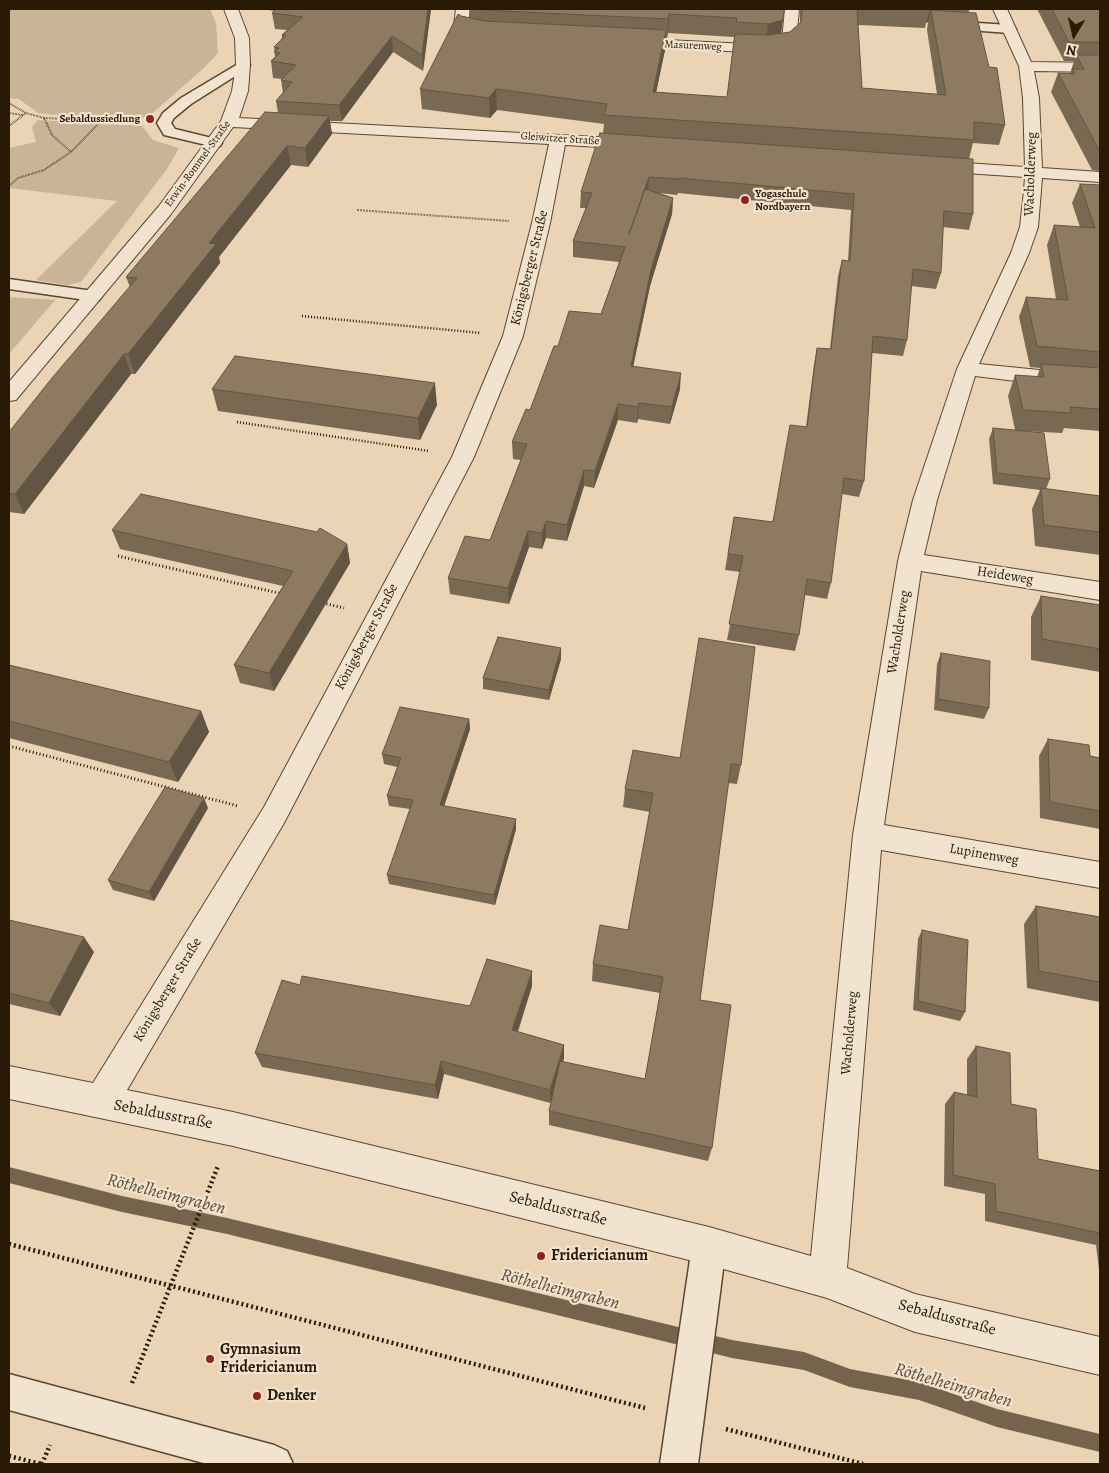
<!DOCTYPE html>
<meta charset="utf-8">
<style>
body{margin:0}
#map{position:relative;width:1109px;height:1473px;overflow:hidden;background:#ead4b5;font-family:Alegreya,serif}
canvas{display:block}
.frame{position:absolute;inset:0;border:10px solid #291905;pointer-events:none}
.north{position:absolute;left:1049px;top:10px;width:50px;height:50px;-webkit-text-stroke:4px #f1e3cf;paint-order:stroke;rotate:189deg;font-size:14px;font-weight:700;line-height:20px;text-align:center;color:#291905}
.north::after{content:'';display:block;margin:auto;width:18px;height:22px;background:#291905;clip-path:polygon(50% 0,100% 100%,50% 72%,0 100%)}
</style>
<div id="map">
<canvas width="1109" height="1473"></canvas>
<div class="frame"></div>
<div class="north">N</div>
</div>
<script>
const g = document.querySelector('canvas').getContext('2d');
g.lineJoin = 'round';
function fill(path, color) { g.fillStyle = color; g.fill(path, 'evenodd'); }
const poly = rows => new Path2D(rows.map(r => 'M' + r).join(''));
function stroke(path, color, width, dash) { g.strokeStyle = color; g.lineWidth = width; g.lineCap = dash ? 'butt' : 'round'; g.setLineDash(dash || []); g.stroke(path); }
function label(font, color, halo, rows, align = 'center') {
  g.font = font + ' Alegreya,serif'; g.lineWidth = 4.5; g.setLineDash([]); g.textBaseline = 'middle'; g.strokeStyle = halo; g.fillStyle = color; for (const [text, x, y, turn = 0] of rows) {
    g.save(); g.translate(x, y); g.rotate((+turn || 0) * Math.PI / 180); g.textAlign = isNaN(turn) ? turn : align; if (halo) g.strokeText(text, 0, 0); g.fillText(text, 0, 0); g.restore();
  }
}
const green = poly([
 [9,9,210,9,216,23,218,53,204,68,148,117,114,121,38,113,19,99,9,98],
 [38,120,142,126,153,140,179,148,167,169,81,282,68,285,36,280,117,201,9,188,9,148,36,142,32,127],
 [9,297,55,300,9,354]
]);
const stream = poly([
 [9,1167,122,1196,227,1218,732,1340,804,1352,850,1369,919,1382,997,1409,1100,1434,1100,1452,997,1427,919,1400,850,1387,804,1370,732,1358,227,1234,122,1212,9,1183,9,1167]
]);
const pathFar3 = poly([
 [9,103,26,113,44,118,139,122],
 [9,113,23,115],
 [44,118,52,135,71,152],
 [9,126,26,113],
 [9,186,18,178,44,170,71,152,100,122],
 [357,210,509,221]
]);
const pathFar2 = poly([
 [302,316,481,333],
 [237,422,429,451]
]);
const pathFar1 = poly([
 [118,556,283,594],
 [323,603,344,608],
 [9,746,238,806]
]);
const path = poly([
 [9,1244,645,1408],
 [132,1383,218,1166],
 [726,1429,863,1464],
 [9,1456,41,1464],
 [42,1464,50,1445]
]);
const service = poly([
 [947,21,1009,25,1016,29,1009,33,942,28,941,25,947,21],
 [243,61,248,62,250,65,248,68,191,104,174,118,171,123,175,129,220,140,222,143,220,146,215,147,164,135,157,123,163,113,181,98,243,61],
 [9,279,93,291,99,292,102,296,99,300,93,301,9,289,9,279],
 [709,1229,721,1234,726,1246,698,1464,660,1464,692,1246,697,1234,709,1229],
 [9,1374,274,1445,287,1451,293,1464,207,1464,9,1410,9,1374]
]);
const minor = poly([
 [224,9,238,9,249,38,250,65,248,91,239,118,635,139,641,141,643,144,641,147,635,149,565,145,550,223,523,336,474,457,284,823,127,1090,233,1112,709,1227,811,1256,853,835,898,561,913,500,957,369,1011,253,1020,227,1024,191,1025,177,935,171,929,170,927,166,929,162,935,161,1025,167,1023,98,1019,66,993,9,1007,9,1031,62,1100,63,1100,72,1034,71,1039,98,1042,168,1100,172,1100,182,1042,178,1038,227,1029,253,979,364,1100,376,1100,388,1032,383,975,376,937,500,924,555,1100,582,1100,600,921,571,884,825,1100,862,1100,888,881,850,847,1268,915,1294,1100,1337,1100,1375,915,1332,827,1298,709,1265,233,1146,9,1099,9,1066,93,1083,264,807,452,457,503,336,532,223,549,144,233,127,171,214,16,400,9,401,9,382,159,206,221,121,232,91,236,65,235,38,224,9],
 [456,9,470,9,468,24,473,28,493,32,495,35,493,38,488,39,463,34,454,25,456,9],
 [785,9,799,9,796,41,787,50,782,51,766,53,628,46,623,45,621,42,623,39,628,38,766,45,778,43,782,40,785,9]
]);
const wall = poly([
 [262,9,431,9,423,71,393,52,342,121,330,121,332,134,308,167,291,165,219,257,220,263,135,374,131,374,24,514,9,512,9,432,130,287,126,277,278,113,276,101,283,93,281,80,282,79,273,78,271,61,275,57,274,47,282,38,282,35,287,30,275,29,272,13,274,11],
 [469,9,784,9,781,34,790,32,800,23,800,9,970,9,968,13,989,67,1005,125,999,145,973,143,969,159,973,214,969,230,943,227,941,273,936,289,911,286,907,340,903,356,872,353,864,481,859,497,842,494,831,583,827,599,805,595,799,635,795,651,727,640,740,572,725,570,734,517,772,522,806,427,814,364,817,348,830,349,838,276,842,260,848,261,851,210,678,193,677,195,659,193,673,198,672,214,650,286,633,366,680,389,670,424,638,419,637,423,618,420,594,488,584,486,567,541,546,538,542,549,529,547,509,604,450,594,448,578,490,540,521,460,513,459,512,442,530,410,558,346,601,314,619,262,573,257,573,241,586,208,580,208,581,192,603,133,604,124,497,110,490,118,422,109,420,89,470,18],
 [928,22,927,30,937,94,862,88,858,27,859,25,925,28,926,23],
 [668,33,734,37,727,97,656,92,665,50,665,38,667,38],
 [1037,9,1100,9,1100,171,1092,170,1051,92,1058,73,1070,74,1074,61,1064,61],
 [1100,182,1100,431,1064,428,1062,433,1023,431,1050,479,1046,489,1100,496,1100,555,1035,546,1032,509,1040,490,993,484,989,439,993,428,1015,430,1008,396,1015,375,1037,377,1040,368,1030,367,1019,317,1026,297,1056,299,1047,245,1054,225,1080,227,1072,203,1080,184,1100,185],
 [212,389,437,405,420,440,218,411],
 [112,530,347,544,350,563,274,691,240,683,234,665,283,586,120,549],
 [1041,596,1100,605,1100,672,1031,660,1031,617],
 [941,653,989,708,984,719,934,710,937,664],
 [561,659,549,700,483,689,483,678],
 [9,665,201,711,209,732,178,782,9,738],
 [469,719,470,729,444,806,516,829,495,905,389,884,387,875,410,809,389,806,387,796,397,767,384,764,382,754],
 [1048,739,1090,756,1100,758,1100,829,1040,818,1039,756],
 [680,758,741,765,737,784,728,783,700,1000,712,1148,708,1161,549,1125,549,1111,552,1097,550,1103,444,1074,438,1099,262,1067,255,1053,300,985,470,1006,532,986,518,1032,564,1045,564,1058,563,1062,645,1079,660,993,592,981,593,964,628,930,650,812,623,807,625,789],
 [208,808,154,901,113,890,108,880],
 [1036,906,1100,917,1100,1002,1027,988,1024,924],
 [9,920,94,952,60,1016,9,1004],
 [922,930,965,1012,960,1021,913,1010,918,939],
 [976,1046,1011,1104,1038,1159,1100,1171,1100,1270,1099,1270,1096,1245,985,1221,985,1194,944,1186,945,1104,954,1092,967,1095,967,1059]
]);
const shadedWall = poly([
 [428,9,431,9,423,71,422,55],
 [928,9,935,9,932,18,931,10,928,22,926,23,930,9],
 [669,14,668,33,667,38,668,19],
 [783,20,780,39,766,43,768,24],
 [666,30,665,50,652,112,653,92],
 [392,36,393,52,342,121,339,105],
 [496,89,497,110,490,118,489,98],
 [329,116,332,134,308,167,305,148],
 [287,146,291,165,219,257,220,263,135,374,128,354,209,243],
 [649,177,648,192,629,234],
 [673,198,672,214,650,286,630,382,631,366,651,270],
 [124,354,131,374,24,514,15,494],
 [681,373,680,389,670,424,672,407],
 [435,383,437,405,420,440,418,418],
 [639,403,638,419,637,423,638,407],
 [618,404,618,420,594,488,595,471],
 [584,470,584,486,567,541,567,525],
 [546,521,546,538,542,549,542,533],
 [528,531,529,547,509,604,508,588],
 [347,544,350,563,274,691,269,673],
 [561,648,561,659,549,700,549,690],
 [201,711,209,732,178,782,169,762],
 [469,719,470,729,441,815,440,805],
 [204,798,208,808,154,901,149,892],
 [516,819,516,829,495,905,494,895],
 [84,937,94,952,60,1016,49,1003],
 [532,971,532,986,513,1044,512,1030],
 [564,1045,564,1058,550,1103,550,1090],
 [441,1061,444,1074,438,1099,435,1085]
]);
const building = poly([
 [276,9,428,9,422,55,392,36,339,105,276,101,292,82,281,80,296,65,271,61,280,53,274,52,279,48,274,47,286,35,282,35,303,17,272,13,276,9],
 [480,9,784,9,783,20,768,24,736,22,737,18,669,14,668,19,485,10,480,9],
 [802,9,857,9,862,88,946,95,931,10,976,13,989,67,997,68,1005,125,974,122,974,140,604,115,607,104,496,89,489,98,420,89,458,14,461,16,485,21,666,30,653,92,727,97,735,34,769,35,790,32,801,22,802,9],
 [1052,9,1100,9,1100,42,1069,42,1052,9],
 [1076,55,1100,55,1100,150,1099,150,1058,73,1075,74,1072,69,1084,69,1076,55],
 [265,112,329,116,305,148,287,146,209,243,216,244,128,354,124,354,15,494,9,493,9,432,52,378,137,278,126,277,265,112],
 [600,133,973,159,973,214,944,211,941,273,913,269,907,340,873,336,864,481,844,478,831,583,807,579,799,635,729,624,743,556,728,554,734,517,773,522,790,425,807,427,817,348,831,349,842,260,850,261,854,194,679,178,679,179,649,177,629,234,645,189,673,198,651,270,631,366,681,373,672,407,639,403,638,407,618,404,595,471,584,470,567,525,546,521,542,533,528,531,508,588,448,578,465,536,490,540,527,444,512,442,526,409,530,410,554,346,558,346,569,311,601,314,625,247,573,241,592,193,581,192,600,133],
 [1080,184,1100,185,1100,352,1037,346,1026,297,1068,300,1054,225,1095,228,1080,184],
 [235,356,435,383,418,418,212,389,235,356],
 [1041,364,1100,368,1100,409,1070,407,1071,413,1023,410,1015,375,1044,377,1041,364],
 [993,428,1044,433,1050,479,997,473,993,428],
 [1041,488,1100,496,1100,532,1044,525,1041,488],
 [141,494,317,532,320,528,347,544,269,673,234,665,293,571,112,530,141,494],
 [1041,596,1100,605,1100,649,1042,639,1041,596],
 [498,637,561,648,549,690,483,678,498,637],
 [699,638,755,647,741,765,731,764,700,1000,731,1005,712,1148,549,1111,560,1061,645,1079,663,977,593,964,600,925,628,930,653,793,625,789,633,750,680,758,699,638],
 [941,653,990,661,989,708,938,699,941,653],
 [9,665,201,711,169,762,9,721,9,665],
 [400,707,469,719,440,805,516,819,494,895,387,875,413,800,387,796,401,758,382,754,400,707],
 [1048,739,1089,745,1090,756,1100,758,1100,811,1050,802,1048,739],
 [165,787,204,798,149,892,108,880,165,787],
 [1036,906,1100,917,1100,982,1039,971,1036,906],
 [9,920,84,937,49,1003,9,993,9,920],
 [922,930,968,940,965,1012,918,1001,922,930],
 [487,959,532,971,512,1030,564,1045,550,1090,441,1061,435,1085,255,1053,282,980,300,985,302,976,470,1006,487,959],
 [976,1046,1010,1053,1011,1104,1036,1109,1038,1159,1100,1171,1100,1233,996,1211,995,1184,953,1175,954,1092,977,1097,976,1046]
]);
const markers = [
 [150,119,5,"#8f2418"],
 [745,200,5,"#8f2418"],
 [541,1256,5,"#8f2418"],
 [210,1359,5,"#8f2418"],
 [257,1396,5,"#8f2418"]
];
const farStreetnames = [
 ["Masurenweg",693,46,3],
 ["Gleiwitzer Straße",560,139,4],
 ["Erwin-Rommel-Straße",198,164,-54]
];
const farPoinames = [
 ["Sebaldussiedlung",140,119],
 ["Yogaschule",755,194,"left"],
 ["Nordbayern",755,207,"left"]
];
const streetNames = [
 ["Wacholderweg",1031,174,-88],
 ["Königsberger Straße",530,268,-76],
 ["Heideweg",1005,576,9],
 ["Wacholderweg",899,632,-81],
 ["Königsberger Straße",367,637,-62],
 ["Lupinenweg",984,855,10],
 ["Königsberger Straße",168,990,-59],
 ["Wacholderweg",850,1033,-85]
];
const nearStreetnames = [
 ["Sebaldusstraße",163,1115,11],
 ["Sebaldusstraße",558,1209,14],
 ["Sebaldusstraße",947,1318,15]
];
const nearPoinames = [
 ["Fridericianum",551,1256],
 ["Gymnasium",220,1350],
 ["Fridericianum",220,1368],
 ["Denker",267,1396]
];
const nearWaternames = [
 ["Röthelheimgraben",166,1195,14],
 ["Röthelheimgraben",560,1290,14],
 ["Röthelheimgraben",953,1386,16]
];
fill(green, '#c9b497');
fill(stream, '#75634b');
stroke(service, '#594831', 3);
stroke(minor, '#594831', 2);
stroke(pathFar3, '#291905', 2, [0.5, 1]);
stroke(pathFar2, '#291905', 2.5, [1, 2]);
stroke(pathFar1, '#291905', 3, [1, 2.5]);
stroke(path, '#291905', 4.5, [2, 3]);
fill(service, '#f1e3cf');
fill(minor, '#f1e3cf');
fill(wall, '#796953');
fill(shadedWall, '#635544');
fill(building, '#8d7a61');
stroke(building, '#635544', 1);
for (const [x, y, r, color] of markers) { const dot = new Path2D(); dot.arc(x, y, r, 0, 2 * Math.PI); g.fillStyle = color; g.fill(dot); stroke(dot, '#f1e3cf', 2); }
label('11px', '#291905', '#f1e3cf', farStreetnames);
label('bold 11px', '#291905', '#f1e3cf', farPoinames, 'right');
label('14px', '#291905', '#f1e3cf', streetNames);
label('16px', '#291905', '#f1e3cf', nearStreetnames);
label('bold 16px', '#291905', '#f1e3cf', nearPoinames, 'left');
label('italic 18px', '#5c4a33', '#f1e3cf', nearWaternames);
</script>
